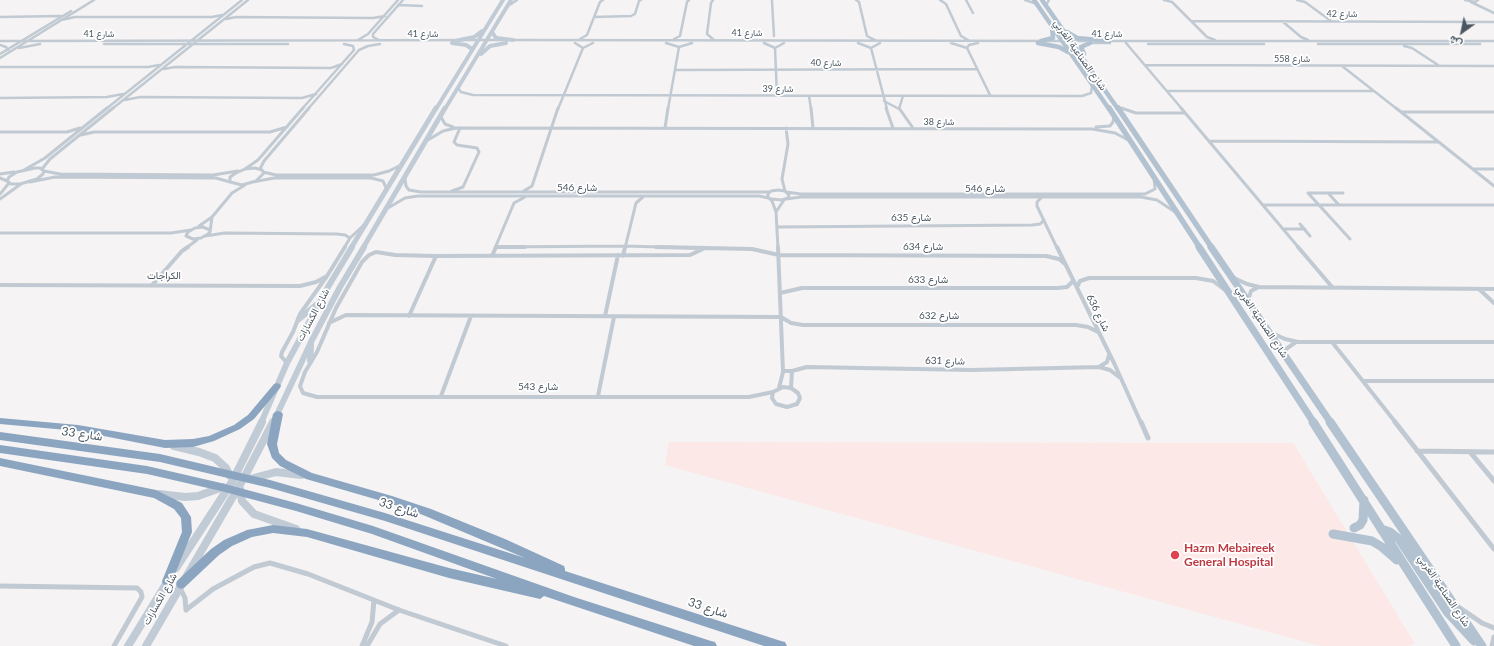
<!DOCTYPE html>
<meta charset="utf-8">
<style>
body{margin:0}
#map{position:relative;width:1494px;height:646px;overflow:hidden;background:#f5f3f3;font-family:Lato,Vazirmatn,sans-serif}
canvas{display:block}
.north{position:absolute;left:1442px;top:12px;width:40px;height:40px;-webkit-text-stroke:3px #fff;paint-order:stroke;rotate:213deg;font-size:11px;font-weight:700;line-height:16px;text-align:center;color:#4a5661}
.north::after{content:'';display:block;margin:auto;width:14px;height:18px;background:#4a5661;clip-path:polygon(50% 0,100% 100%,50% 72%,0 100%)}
</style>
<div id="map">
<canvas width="1494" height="646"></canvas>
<div class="north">ش</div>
</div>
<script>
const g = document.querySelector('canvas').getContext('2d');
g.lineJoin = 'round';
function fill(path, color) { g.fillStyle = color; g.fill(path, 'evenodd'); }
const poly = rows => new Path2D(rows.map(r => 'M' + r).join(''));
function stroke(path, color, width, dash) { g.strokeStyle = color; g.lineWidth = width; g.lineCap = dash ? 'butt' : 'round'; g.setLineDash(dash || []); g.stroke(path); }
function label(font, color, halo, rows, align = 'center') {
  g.font = font + ' Lato,Vazirmatn,sans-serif'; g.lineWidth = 3.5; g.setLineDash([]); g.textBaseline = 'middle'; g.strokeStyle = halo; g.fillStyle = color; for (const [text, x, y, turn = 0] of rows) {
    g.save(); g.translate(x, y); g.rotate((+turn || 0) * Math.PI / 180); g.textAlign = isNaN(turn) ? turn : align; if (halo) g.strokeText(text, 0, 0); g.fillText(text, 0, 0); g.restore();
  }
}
const medical = poly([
 [669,442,1293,443,1415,644,1408,646,1320,646,665,465]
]);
const streetFar3 = poly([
 [713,0,711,3,707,34,714,40],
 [856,0,859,2,867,36,875,40],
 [940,0,946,4,961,36,968,40],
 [966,0,973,13],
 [1025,0,1037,4],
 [1164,0,1172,2,1207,37,1215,40],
 [1297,0,1305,2,1331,21],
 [1465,0,1475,2,1478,0],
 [772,1,774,36],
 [1471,2,1494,13],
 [398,5,422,6],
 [1046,5,1049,0],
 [508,6,517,0],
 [0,17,61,16],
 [594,17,631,16,635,14,639,1,641,0],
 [226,19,236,17,373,18,385,16],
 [61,20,75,17,212,17,222,15],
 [1191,21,1494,22],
 [1282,21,1301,37,1308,40],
 [580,39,587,35,600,2,603,0],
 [674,39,680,36,687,2,689,0],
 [358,40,368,34,398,0],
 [379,40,373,37,373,34,403,0],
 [510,40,1086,41],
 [0,41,504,40],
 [1106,41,1494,41],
 [575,43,583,48],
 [666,43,679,47],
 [764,43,775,48],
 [858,43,871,48,887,109],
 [951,43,967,48,990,95],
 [1088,43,1110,43],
 [1126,43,1182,109],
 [104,44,288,44],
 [1148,44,1264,44],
 [1318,44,1480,44],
 [0,45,6,47,8,50],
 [1404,46,1412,48,1438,65],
 [679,47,692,43],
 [19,48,40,44],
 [775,48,777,96],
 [775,48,784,43],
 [871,48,880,43],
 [967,48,969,45,978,43],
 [0,54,71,11],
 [0,58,94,0],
 [1145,65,1494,66],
 [1342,66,1397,109],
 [0,67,148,67,159,65],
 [164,69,175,67,331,68,342,64],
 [675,70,977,69],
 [458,88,461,92,473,95,1082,96,1091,93,1092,85],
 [1167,91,1374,91],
 [809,96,811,109],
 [0,98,107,97,123,94],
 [125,100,140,97,302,98,316,94],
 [884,101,899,109],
 [1119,108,1124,109],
 [106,109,242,0],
 [112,109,248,0],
 [302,109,354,50,353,46,344,44],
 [308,109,359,50,368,46,380,44],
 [558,109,583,48,593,43],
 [668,109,679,47],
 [899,109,903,96]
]);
const streetFar2 = poly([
 [811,108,813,128],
 [886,108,893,128],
 [899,108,913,128],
 [1121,108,1136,113,1185,113],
 [1181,108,1299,248],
 [1396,108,1494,186],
 [1401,112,1494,112],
 [441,117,445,124,453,127],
 [1096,127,1110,126,1113,122,1114,116],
 [665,128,668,108],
 [0,132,67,132,80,128],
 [81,135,94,132,270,132,287,127],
 [428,140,443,131,456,128,1092,129,1115,133,1130,141],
 [1209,141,1439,142],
 [35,168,40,168,44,171,43,174,37,179,20,184,11,184,7,181,9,177,17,172,35,168],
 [255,168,262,170,264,173,256,181,242,185,230,182,230,177,236,173,245,169,255,168],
 [42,169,50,159,113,108],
 [245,169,258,160,303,108],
 [260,169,264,161,309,108],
 [1473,169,1494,169],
 [24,170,45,158,107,108],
 [44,171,60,174,213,175,238,171],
 [263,172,276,175,374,175,389,171,401,165],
 [0,174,14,172],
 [0,178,7,181],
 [405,179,406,186,409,190,421,192,769,192],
 [30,182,55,177,216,178,230,182],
 [253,182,274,178,371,178,383,181,387,190],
 [452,191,463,187,479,152,477,148,457,145,454,142,460,128],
 [785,191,782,179,788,144,786,128],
 [522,192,532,186,558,108],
 [786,192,801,194,1145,194,1155,189,1154,178],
 [1328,193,1339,205],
 [1343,193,1308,193,1350,239],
 [0,194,9,183],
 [1041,198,1037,202,1037,206,1057,248],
 [0,199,21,184],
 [771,199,782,200,788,198,789,195,785,191,778,190,771,191,768,194,768,197,772,201,776,212,778,248],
 [786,199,801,197,1141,197,1157,200,1175,212],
 [1263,205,1494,205],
 [388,208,405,198,418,196,759,196,769,198],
 [776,212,784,200],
 [1300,224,1310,236],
 [199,226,212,217,232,193,245,185],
 [777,227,1032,225,1040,224,1044,220],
 [1283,229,1305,229],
 [210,230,203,227,195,228,188,232,186,236,193,239,201,238,208,234,210,232,212,217],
 [0,233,171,233,191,230],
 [205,236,225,233,337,234,345,235,350,238],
 [496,247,625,246,696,248],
 [186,248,197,240],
 [344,248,350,238,364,225],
 [495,248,514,203,525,197],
 [625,248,636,203,643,197]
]);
const streetFar1 = poly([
 [496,247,525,247],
 [656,247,705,248],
 [778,247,783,372,779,388],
 [1057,247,1115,365,1141,423],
 [1298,247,1333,288],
 [492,256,496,247],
 [623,256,625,247],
 [1234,278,1247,284,1259,287,1494,289],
 [153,284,182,251,188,247],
 [0,285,300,286,316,282,327,276],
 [1077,287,1080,281,1089,278,1196,278,1213,281,1225,290],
 [1479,289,1494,303],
 [780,293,802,288,1058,288,1067,287,1073,281],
 [1248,301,1251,291,1259,287],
 [409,316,436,256],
 [605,316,618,255],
 [329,323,346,315,781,317,791,323,803,325,1076,325,1088,327,1098,332],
 [1270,332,1285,339,1298,342,1494,342],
 [1332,342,1396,423],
 [1286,356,1286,349,1296,342],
 [287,363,281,356,282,352,293,332,300,314,327,276,345,247],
 [1099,367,1107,362,1109,355],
 [783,371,792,371,791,388],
 [792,371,807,367,972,370,1099,367,1110,370,1119,377],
 [1363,381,1494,381],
 [783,387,791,388,798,393,800,398,797,404,787,407,776,404,772,398,773,392,783,387],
 [773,392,749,397,317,397,303,393,300,386,305,372,317,352,336,308,362,262,369,255,376,252,395,255,436,256,690,255,705,248,752,249,779,255,1046,256,1059,259,1065,264],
 [441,396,471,316],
 [598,396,614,317]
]);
const street = poly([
 [1141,422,1148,438],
 [1395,422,1494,549],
 [1417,451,1494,452],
 [1470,452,1494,481],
 [0,586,137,588,141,592,142,597,114,646],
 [180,588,185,598,186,610],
 [1460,608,1482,623,1494,628],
 [186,610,213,589,254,567,270,563,308,574,399,610,506,646],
 [362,646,372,622,374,600],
 [367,646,380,624,399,610],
 [1492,646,1494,637]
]);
const secondaryFar3 = poly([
 [492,32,496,38,513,40],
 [455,41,474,37,482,31],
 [452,43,466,45,472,49],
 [481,54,490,46,506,43],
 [436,109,503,0],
 [445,109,511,0]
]);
const secondaryFar2 = poly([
 [351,248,436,108],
 [363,248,445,108]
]);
const secondaryFar1 = poly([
 [299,319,316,305],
 [310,361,311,345],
 [261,423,287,363,328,287,352,247],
 [273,423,312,340,340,287,364,247]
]);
const secondary = poly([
 [174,446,199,452,215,458,226,468,230,476],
 [250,479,276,472,301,475],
 [240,489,242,501,254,514,296,529],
 [159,494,185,497,198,496,223,487],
 [176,568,232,482,262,422],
 [128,646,169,579],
 [146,646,246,474,273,422]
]);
const primaryFar3 = poly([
 [1034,0,1109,109],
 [1042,0,1118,109],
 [1067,32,1077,38,1109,41],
 [1041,41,1053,38,1052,28],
 [1038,43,1059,47,1068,52],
 [1084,54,1081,47,1090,43]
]);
const primaryFar2 = poly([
 [1109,108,1200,248],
 [1118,108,1212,248]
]);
const primaryFar1 = poly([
 [1199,247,1314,423],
 [1211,247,1331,423]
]);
const primary = poly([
 [1313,422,1456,646],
 [1330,422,1482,646],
 [1354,528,1360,525,1363,520,1364,500],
 [1381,529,1390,532,1399,539,1448,613,1474,641],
 [1333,534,1372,541,1382,547,1397,560]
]);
const highway = poly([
 [277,383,280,384,281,386,280,388,254,419,240,429,214,441,193,447,165,448,78,431,0,424,0,418,78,425,165,440,193,439,209,436,234,425,248,415,274,384,277,383],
 [278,411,281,412,283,414,277,444,279,453,286,460,312,473,392,496,431,509,505,539,564,566,565,569,565,571,781,641,785,642,787,646,764,646,385,521,270,488,160,462,0,440,0,432,160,454,270,480,385,513,525,558,423,515,392,504,306,479,280,466,272,458,267,444,273,414,275,412,278,411],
 [0,445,147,466,221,483,296,503,373,526,574,597,711,641,715,642,717,646,694,646,544,596,540,599,449,578,307,537,273,533,252,537,232,546,219,555,185,587,181,589,177,587,176,584,177,581,211,549,224,540,247,530,273,525,307,529,449,568,497,579,372,534,296,511,221,491,147,474,0,453,0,445],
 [0,458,156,490,182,503,191,517,192,532,171,584,167,586,163,584,162,581,182,532,181,518,174,509,154,498,0,466,0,458]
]);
const markers = [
 [1175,555,5,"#e0444e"]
];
const farStreetnames = [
 ["شارع 42",1342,14],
 ["شارع 41",747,33],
 ["شارع 41",99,34],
 ["شارع 41",423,34],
 ["شارع 41",1107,34],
 ["شارع 558",1292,59],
 ["شارع 40",826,63],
 ["شارع 39",778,89],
 ["شارع 38",939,122]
];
const streetNames = [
 ["شارع الصناعية الغربي",1080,55,55],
 ["شارع 546",577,188],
 ["شارع 546",985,189],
 ["شارع 635",911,218],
 ["شارع 634",923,247],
 ["الكراجات",164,276],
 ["شارع 633",928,280],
 ["شارع 636",1098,313,64],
 ["شارع الكسارات",313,315,-62],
 ["شارع 632",939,316],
 ["شارع الصناعية الغربي",1262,322,56],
 ["شارع 631",945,361,1],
 ["شارع 543",538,387],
 ["شارع الصناعية الغربي",1444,591,56],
 ["شارع الكسارات",160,599,-60]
];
const nearStreetnames = [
 ["شارع 33",82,434,8],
 ["شارع 33",399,508,18],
 ["شارع 33",708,608,18]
];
const nearHealthnames = [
 ["Hazm Mebaireek",1184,548],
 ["General Hospital",1184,562]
];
fill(medical, '#fce8e6');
stroke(streetFar3, '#c1cad2', 2.5);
stroke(streetFar2, '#c1cad2', 3);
stroke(streetFar1, '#c1cad2', 4);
stroke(street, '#c1cad2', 5);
stroke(secondaryFar3, '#c1cbd6', 4);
stroke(secondaryFar2, '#c1cbd6', 5);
stroke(secondaryFar1, '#c1cbd6', 6);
stroke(secondary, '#c1cbd6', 8);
stroke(primaryFar3, '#b3c2d1', 4.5);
stroke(primaryFar2, '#b3c2d1', 5.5);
stroke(primaryFar1, '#b3c2d1', 7);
stroke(primary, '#b3c2d1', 9);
fill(highway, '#8ba5c1');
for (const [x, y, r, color] of markers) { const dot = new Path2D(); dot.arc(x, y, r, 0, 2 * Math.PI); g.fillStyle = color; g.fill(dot); stroke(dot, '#fff', 1.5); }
label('9px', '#4a5661', '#fff', farStreetnames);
label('10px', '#4a5661', '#fff', streetNames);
label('12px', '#4a5661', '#fff', nearStreetnames);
label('bold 12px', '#be3a42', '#fff', nearHealthnames, 'left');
</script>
